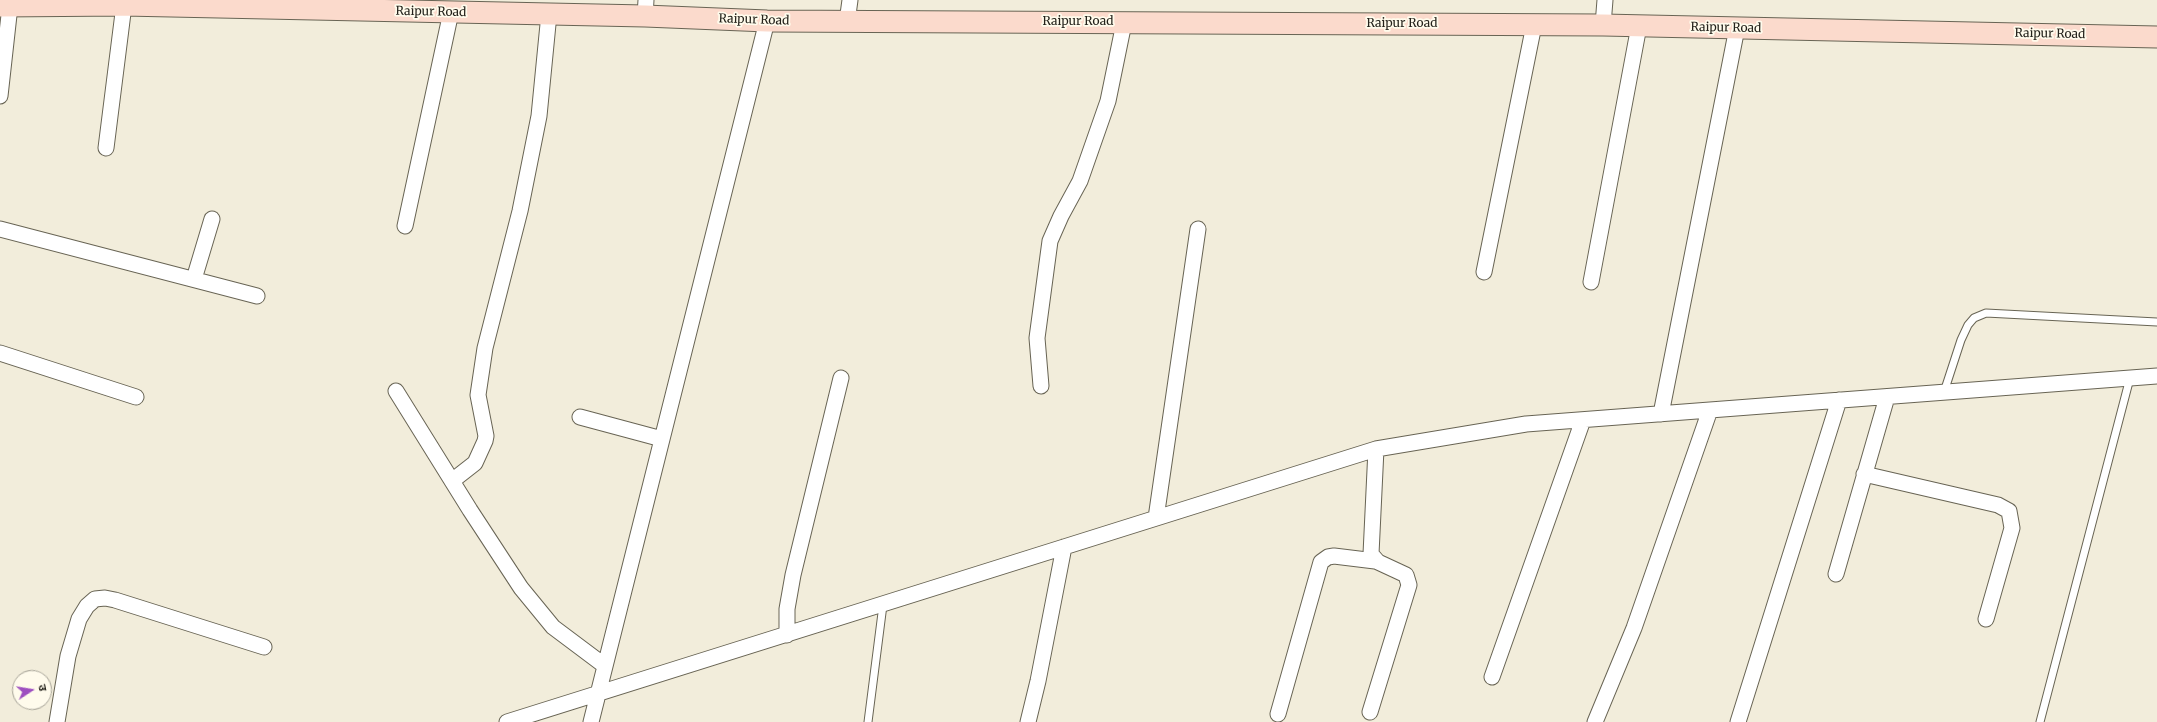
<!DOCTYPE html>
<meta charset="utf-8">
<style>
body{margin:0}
#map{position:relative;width:2157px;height:722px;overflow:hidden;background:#f2eddb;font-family:Merriweather,"Noto Sans Devanagari",serif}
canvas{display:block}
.north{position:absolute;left:12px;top:670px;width:40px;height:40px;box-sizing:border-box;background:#fffbec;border:1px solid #a7a498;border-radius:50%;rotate:78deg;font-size:11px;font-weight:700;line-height:16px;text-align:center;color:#24221b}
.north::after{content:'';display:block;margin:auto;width:14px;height:18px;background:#9e4fc0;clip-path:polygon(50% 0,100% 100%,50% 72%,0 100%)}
</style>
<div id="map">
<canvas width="2157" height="722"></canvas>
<div class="north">उ</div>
</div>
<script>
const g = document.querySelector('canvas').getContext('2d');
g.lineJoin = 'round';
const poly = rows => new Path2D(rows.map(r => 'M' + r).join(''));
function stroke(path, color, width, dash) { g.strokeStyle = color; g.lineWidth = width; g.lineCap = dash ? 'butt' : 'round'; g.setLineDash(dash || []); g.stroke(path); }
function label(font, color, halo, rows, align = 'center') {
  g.font = font + ' Merriweather,serif'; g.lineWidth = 3.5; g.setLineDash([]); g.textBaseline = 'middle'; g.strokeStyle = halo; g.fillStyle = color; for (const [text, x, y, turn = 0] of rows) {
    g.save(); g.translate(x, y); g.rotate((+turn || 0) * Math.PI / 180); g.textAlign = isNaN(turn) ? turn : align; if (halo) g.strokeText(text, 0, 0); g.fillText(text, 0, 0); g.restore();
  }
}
const service = poly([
 [1944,392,1961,340,1968,325,1974,318,1986,313,2157,322],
 [868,722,883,605],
 [2040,722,2130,378]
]);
const minor = poly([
 [645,16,646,0],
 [847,22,850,0],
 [1603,25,1605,0],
 [0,96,10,6],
 [106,148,124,5],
 [405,226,451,12],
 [0,229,257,296],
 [1484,272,1534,25],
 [194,279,212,219],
 [1591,282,1639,26],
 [0,353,136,397],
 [1041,386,1037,338,1050,241,1061,216,1080,181,1108,101,1124,23],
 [396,391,470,510,521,588,553,627,605,666],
 [1661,414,1737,28],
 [580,417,662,439],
 [1864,474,1998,505,2009,511,2012,528,1986,619],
 [452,481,475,463,485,441,486,436,478,395,485,348,520,211,539,116,549,14],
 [1156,518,1198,229],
 [1836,574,1887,397],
 [787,635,787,609,793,575,841,378],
 [1492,677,1583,420],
 [1370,712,1409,585,1406,575,1378,562,1371,554,1376,449],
 [1278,714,1321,562,1328,557,1334,556,1375,561],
 [57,722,68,656,79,619,87,606,95,599,105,598,115,600,264,647],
 [507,722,1376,449,1526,424,2157,376],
 [591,722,767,21],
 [1028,722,1038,681,1064,547],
 [1595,722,1634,628,1710,410],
 [1738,722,1839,400]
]);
const secondary = poly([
 [0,6,124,5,645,16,767,21,1603,25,2157,37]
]);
const streetNames = [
 ["Raipur Road",431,12,1],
 ["Raipur Road",754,20,2],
 ["Raipur Road",1078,22],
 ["Raipur Road",1402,24],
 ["Raipur Road",1726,28,1],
 ["Raipur Road",2050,34,1]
];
stroke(service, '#686454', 9);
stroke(minor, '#686454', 17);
stroke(secondary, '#686454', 23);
stroke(service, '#fff', 7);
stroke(minor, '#fff', 15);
stroke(secondary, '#fbdacc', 21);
label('12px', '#24221b', '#fffbec', streetNames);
</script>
